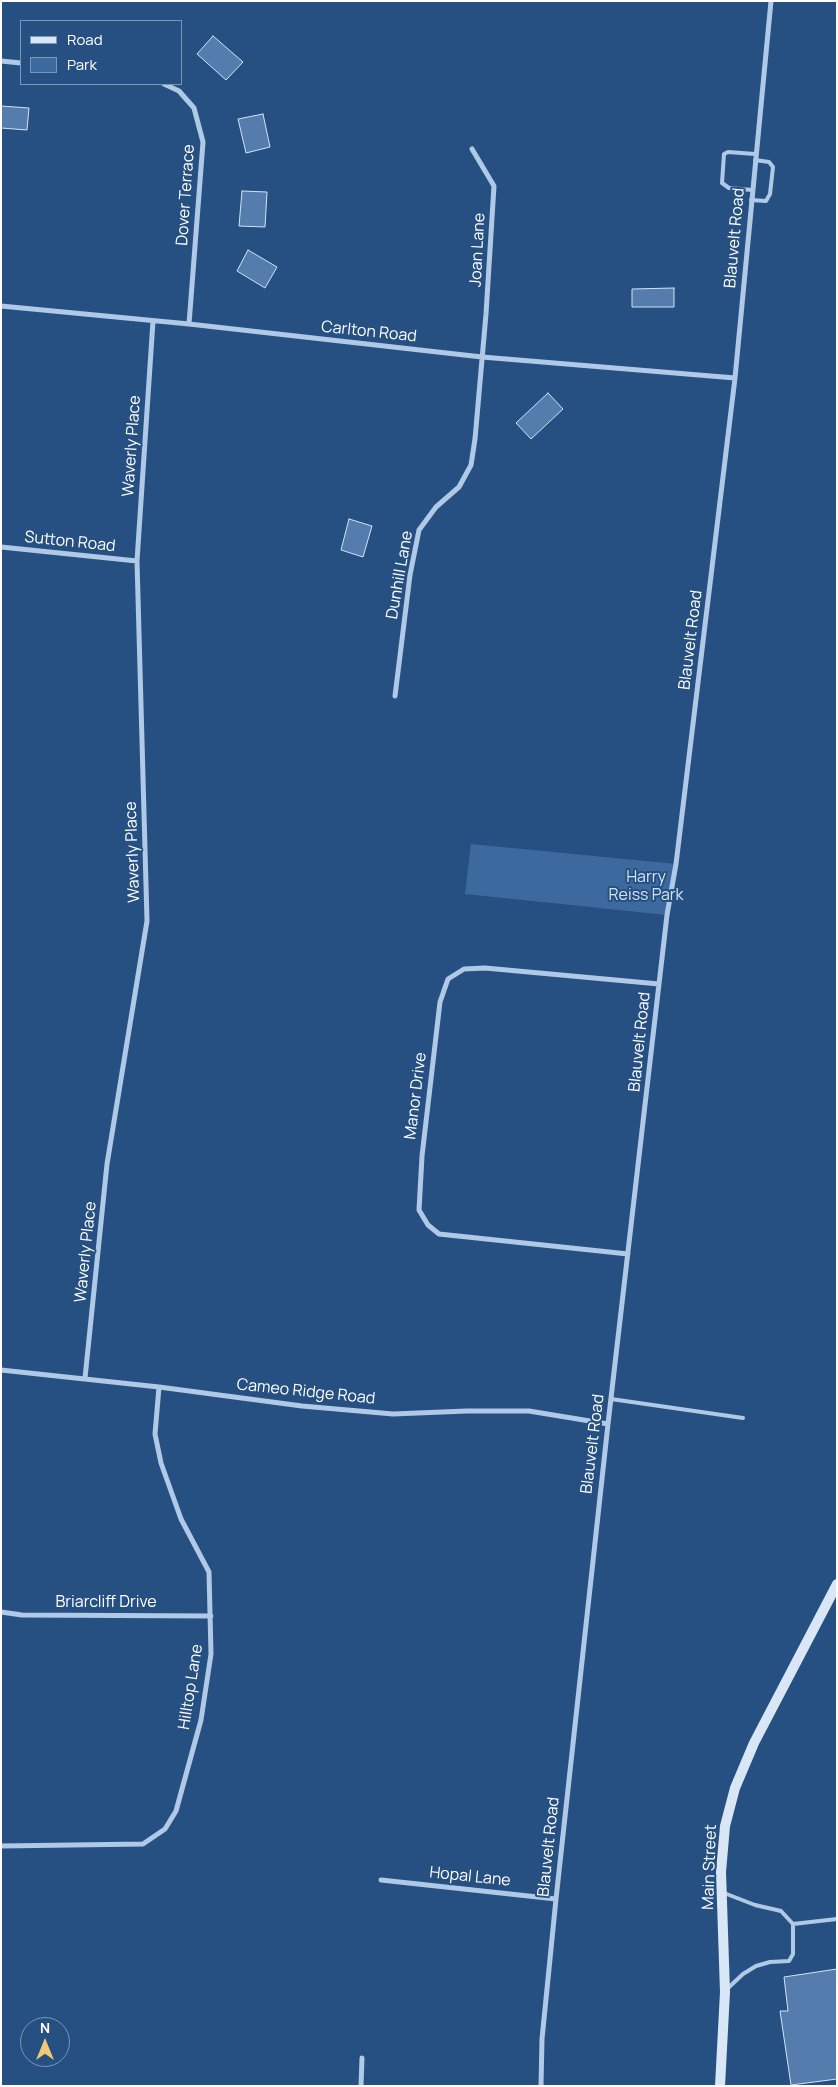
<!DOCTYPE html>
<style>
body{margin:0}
#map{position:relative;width:838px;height:2087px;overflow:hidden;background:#275082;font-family:Manrope,sans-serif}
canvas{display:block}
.frame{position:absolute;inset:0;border:2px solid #fff;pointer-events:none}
.legend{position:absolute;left:20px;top:20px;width:162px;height:65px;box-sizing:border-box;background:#275082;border:1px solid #7d96b4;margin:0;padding:6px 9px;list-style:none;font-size:15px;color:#fff}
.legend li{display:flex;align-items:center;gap:10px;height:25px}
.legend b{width:25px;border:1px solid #7d96b4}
.north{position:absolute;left:20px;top:2017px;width:50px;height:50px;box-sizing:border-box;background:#275082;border:1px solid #7d96b4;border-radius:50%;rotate:0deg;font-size:14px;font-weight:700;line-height:20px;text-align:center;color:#fff}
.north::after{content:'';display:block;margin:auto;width:18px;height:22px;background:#efc975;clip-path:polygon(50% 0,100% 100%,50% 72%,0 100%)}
</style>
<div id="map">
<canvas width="838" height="2087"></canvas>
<div class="frame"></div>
<ul class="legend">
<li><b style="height:6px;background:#d9e6f6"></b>Road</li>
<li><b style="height:14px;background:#3c6a9f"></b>Park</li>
</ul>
<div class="north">N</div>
</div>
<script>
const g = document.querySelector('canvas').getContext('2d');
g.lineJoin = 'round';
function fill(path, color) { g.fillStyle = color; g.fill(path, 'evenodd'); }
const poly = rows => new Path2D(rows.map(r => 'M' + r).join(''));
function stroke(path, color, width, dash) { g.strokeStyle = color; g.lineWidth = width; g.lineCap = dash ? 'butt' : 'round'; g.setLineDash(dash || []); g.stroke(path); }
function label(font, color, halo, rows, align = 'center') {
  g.font = font + ' Manrope,sans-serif'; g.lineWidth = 4; g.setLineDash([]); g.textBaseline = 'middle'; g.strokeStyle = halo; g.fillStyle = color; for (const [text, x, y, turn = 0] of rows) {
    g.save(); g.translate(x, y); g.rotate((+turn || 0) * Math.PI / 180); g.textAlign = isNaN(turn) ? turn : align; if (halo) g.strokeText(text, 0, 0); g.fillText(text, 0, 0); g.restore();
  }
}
const green = poly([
 [471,844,676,864,667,915,465,894]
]);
const building = poly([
 [213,36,243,62,226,80,197,54,213,36],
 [1,106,29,108,27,130,1,128,1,106],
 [263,114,270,147,246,153,238,119,263,114],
 [242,191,267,192,265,227,239,226,242,191],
 [248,250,277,267,265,288,237,271,248,250],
 [674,288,674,307,632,307,632,289,674,288],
 [548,393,563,409,531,439,516,423,548,393],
 [349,519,372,526,363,557,341,550,349,519],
 [837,1969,837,2079,791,2085,780,2011,788,2011,784,1977,837,1969]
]);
const service = poly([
 [752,190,729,188,722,183,724,154,728,152,755,154],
 [751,200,766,201,770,194,773,167,769,162,755,160],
 [611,1399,743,1418],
 [724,1893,755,1905,781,1911,793,1924,793,1954,789,1961,770,1962,756,1966,743,1974,726,1990],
 [793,1924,837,1919]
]);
const minor = poly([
 [1,61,21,63],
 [164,84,179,91,194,108,203,142,189,324],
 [1,306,189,324,482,357,735,378],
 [1,547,137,561],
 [395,696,410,575,419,530,436,507,459,487,471,465,475,439,486,314,494,186,472,149],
 [628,1254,439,1234,428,1225,419,1210,422,1156,440,1002,448,979,464,969,485,968,659,984],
 [1,1370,159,1387,302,1406,393,1414,467,1411,529,1411,608,1424],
 [85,1378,107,1164,147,921,137,561,153,321],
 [1,1612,22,1615,211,1616],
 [1,1846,143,1844,165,1829,176,1811,201,1720,211,1654,209,1572,181,1519,161,1463,155,1434,159,1387],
 [381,1880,556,1899],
 [361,2086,362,2058],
 [541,2086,542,2039,556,1899,608,1424,667,915,676,864,735,378,771,1]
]);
const secondary = poly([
 [720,2086,725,1992,721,1872,725,1826,735,1788,754,1743,837,1584]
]);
const streetNames = [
 ["Dover Terrace",186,195,-86],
 ["Blauvelt Road",735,238,-85],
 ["Joan Lane",478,250,-87],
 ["Carlton Road",369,332,6],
 ["Waverly Place",132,446,-86],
 ["Sutton Road",70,542,6],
 ["Dunhill Lane",400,575,-80],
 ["Blauvelt Road",691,640,-83],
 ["Waverly Place",133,852,-92],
 ["Blauvelt Road",640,1042,-84],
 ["Manor Drive",416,1096,-83],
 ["Waverly Place",86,1252,-84],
 ["Cameo Ridge Road",306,1392,6],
 ["Blauvelt Road",593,1444,-83],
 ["Briarcliff Drive",106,1603],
 ["Hilltop Lane",191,1687,-81],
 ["Blauvelt Road",549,1847,-84],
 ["Main Street",710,1867,-88],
 ["Hopal Lane",470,1877,6]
];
const parkNames = [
 ["Harry",646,878],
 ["Reiss Park",646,896]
];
fill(green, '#3c6a9f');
fill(building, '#547cac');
stroke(building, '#d3e3f5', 1);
stroke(service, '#b0c9e6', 4);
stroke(minor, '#b0c9e6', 5);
stroke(secondary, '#d9e6f6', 10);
label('16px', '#fff', '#275082', streetNames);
label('16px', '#d3e3f5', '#275082', parkNames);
</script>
